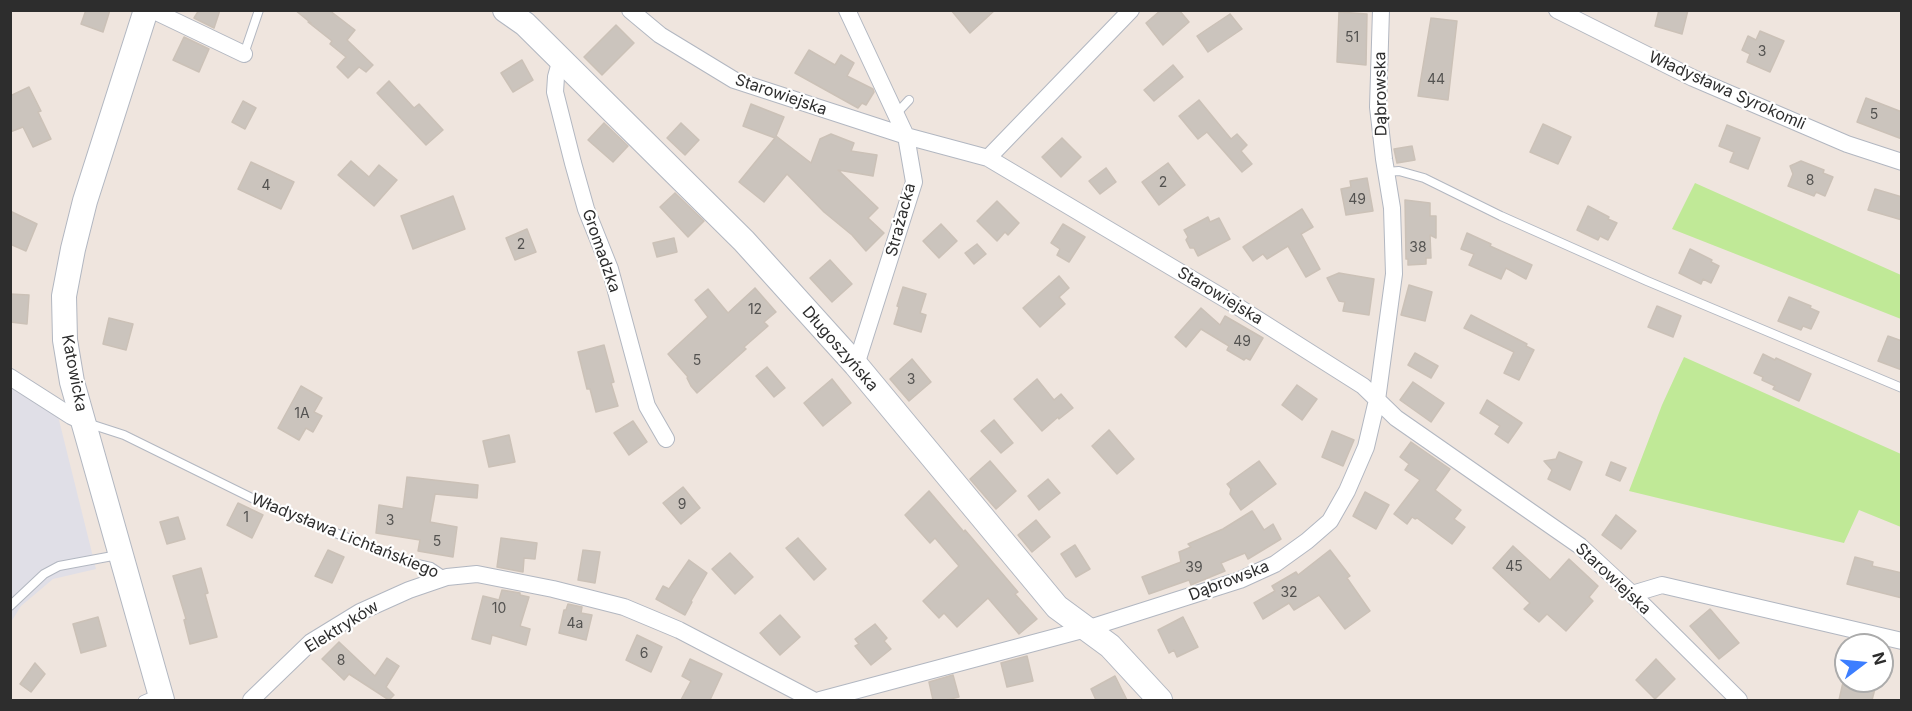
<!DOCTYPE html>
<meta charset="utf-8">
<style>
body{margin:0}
#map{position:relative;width:1912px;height:711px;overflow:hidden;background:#efe5de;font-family:Inter,sans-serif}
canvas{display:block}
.frame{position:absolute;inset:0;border:12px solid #2d2d2d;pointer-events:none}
.north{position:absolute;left:1834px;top:633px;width:60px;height:60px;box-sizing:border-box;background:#fff;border:2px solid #ababab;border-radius:50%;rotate:74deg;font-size:16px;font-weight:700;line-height:24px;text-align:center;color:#2d2d2d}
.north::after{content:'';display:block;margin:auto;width:21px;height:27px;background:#3c7eff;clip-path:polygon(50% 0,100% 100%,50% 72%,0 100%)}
</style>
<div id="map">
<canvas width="1912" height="711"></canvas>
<div class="frame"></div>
<div class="north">N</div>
</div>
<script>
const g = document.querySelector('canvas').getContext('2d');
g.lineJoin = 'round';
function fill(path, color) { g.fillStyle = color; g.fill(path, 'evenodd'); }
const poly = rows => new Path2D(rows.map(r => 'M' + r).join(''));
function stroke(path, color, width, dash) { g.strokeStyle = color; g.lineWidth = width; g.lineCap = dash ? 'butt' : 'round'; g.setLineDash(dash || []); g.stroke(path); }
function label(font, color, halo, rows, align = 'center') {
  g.font = font + ' Inter,sans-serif'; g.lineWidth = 4.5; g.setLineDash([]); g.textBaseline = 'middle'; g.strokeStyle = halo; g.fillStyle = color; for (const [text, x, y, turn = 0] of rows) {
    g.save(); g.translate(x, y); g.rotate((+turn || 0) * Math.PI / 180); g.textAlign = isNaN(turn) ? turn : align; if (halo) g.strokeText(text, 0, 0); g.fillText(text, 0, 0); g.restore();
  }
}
const industrial = poly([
 [11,385,58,416,96,569,53,579,21,606,11,622]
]);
const green = poly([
 [1695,183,1901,275,1901,319,1672,229],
 [1684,357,1901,454,1901,527,1859,510,1844,543,1629,491,1662,405]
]);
const building = poly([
 [86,10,110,10,103,32,81,24,86,10],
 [199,10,220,10,214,28,194,18,199,10],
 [295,10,329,10,355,30,347,40,373,65,366,72,359,67,348,78,337,67,346,57,330,44,332,41,308,22,311,23,295,10],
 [951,10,995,10,970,33,951,10],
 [1161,10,1179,10,1189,22,1163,45,1146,23,1161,10],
 [1659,10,1688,10,1682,34,1655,26,1659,10],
 [1339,12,1367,14,1366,65,1337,62,1339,12],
 [1230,14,1242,29,1208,52,1197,36,1230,14],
 [1431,18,1457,21,1448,100,1418,96,1431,18],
 [616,25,634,43,602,75,584,57,616,25],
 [1760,31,1784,41,1770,72,1747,62,1750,54,1742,50,1748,36,1756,40,1760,31],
 [184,37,209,49,199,72,173,60,184,37],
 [809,50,835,65,841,55,854,63,847,76,873,89,874,92,866,105,862,103,858,108,795,73,809,50],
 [522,60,533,80,513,92,501,73,522,60],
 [1173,65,1183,77,1154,101,1144,90,1173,65],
 [389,81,414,108,419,104,443,130,426,145,377,93,389,81],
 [29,87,41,111,38,112,51,139,33,147,23,127,10,132,10,96,29,87],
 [1866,98,1902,112,1902,139,1857,122,1866,98],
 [1199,100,1231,139,1237,134,1247,145,1241,151,1252,164,1242,172,1207,132,1198,139,1179,116,1199,100],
 [243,101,256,108,245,129,232,122,243,101],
 [751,104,784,117,776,136,811,163,820,139,831,134,854,143,851,151,877,155,873,176,838,170,878,208,868,218,884,233,866,251,852,235,824,212,787,174,764,202,739,182,775,138,743,126,751,104],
 [604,123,628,146,613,162,588,140,604,123],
 [681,123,699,140,685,155,667,138,681,123],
 [1543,124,1571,137,1558,164,1530,152,1543,124],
 [1727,125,1760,138,1748,169,1730,162,1734,152,1719,146,1727,125],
 [1062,138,1081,157,1061,177,1042,157,1062,138],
 [1412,146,1415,160,1397,163,1394,149,1412,146],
 [351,161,369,177,379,165,397,180,374,206,338,175,351,161],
 [1801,161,1824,170,1823,173,1833,177,1825,196,1816,192,1814,196,1788,186,1793,174,1790,166,1801,161],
 [251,162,294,182,281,209,238,189,251,162],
 [1168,163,1185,185,1159,205,1142,182,1168,163],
 [1106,168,1116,182,1100,194,1089,181,1106,168],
 [1367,178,1373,211,1346,215,1341,189,1351,187,1350,181,1367,178],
 [1875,189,1902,197,1902,220,1868,210,1875,189],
 [675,193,704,221,688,237,660,207,675,193],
 [453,196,465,229,413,249,401,216,453,196],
 [1405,200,1430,203,1430,216,1436,216,1436,238,1430,235,1431,258,1426,258,1426,264,1408,265,1408,259,1406,259,1405,200],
 [997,201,1019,223,1008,235,1005,232,997,241,977,221,997,201],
 [1588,206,1609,217,1608,219,1617,223,1608,240,1600,236,1598,240,1577,230,1588,206],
 [1302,209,1313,227,1301,234,1320,269,1306,277,1288,246,1267,259,1263,254,1253,261,1243,247,1302,209],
 [10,211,37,224,26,251,10,244,10,211],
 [1208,217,1210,222,1219,218,1230,239,1198,256,1194,248,1190,248,1186,240,1188,237,1184,230,1208,217],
 [941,224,957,241,939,258,923,241,941,224],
 [1063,224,1085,237,1069,262,1057,255,1060,249,1051,243,1063,224],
 [527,229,536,252,515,260,506,238,527,229],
 [1467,233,1491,244,1490,246,1532,265,1526,279,1506,268,1501,279,1469,265,1474,254,1461,249,1467,233],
 [674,238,677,252,657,257,653,243,674,238],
 [977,244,986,254,974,264,965,253,977,244],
 [1690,249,1712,260,1711,262,1719,266,1711,283,1703,279,1701,284,1679,273,1690,249],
 [830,260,852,284,832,302,810,278,830,260],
 [1339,273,1374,279,1369,315,1343,311,1345,302,1339,301,1327,278,1339,273],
 [1059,276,1069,288,1059,297,1065,304,1040,327,1023,308,1059,276],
 [1409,285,1432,292,1425,321,1401,315,1409,285],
 [903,287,926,294,920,313,926,315,921,332,894,324,899,307,897,306,903,287],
 [755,288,776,312,764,322,768,326,744,347,746,349,697,393,691,386,687,378,688,377,668,354,708,317,695,300,708,289,728,313,755,288],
 [10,294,29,295,27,324,10,322,10,294],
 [1789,297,1811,306,1810,308,1819,312,1811,329,1803,326,1801,330,1778,321,1789,297],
 [1657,306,1681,316,1673,337,1648,327,1657,306],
 [1201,308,1220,325,1225,316,1263,338,1250,360,1246,358,1244,360,1227,350,1229,346,1201,329,1186,347,1175,337,1201,308],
 [1471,315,1527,344,1526,346,1534,350,1519,380,1504,373,1514,352,1464,328,1471,315],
 [109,318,133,324,126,350,103,344,109,318],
 [1888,336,1902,341,1902,370,1878,361,1888,336],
 [604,345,614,382,611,383,618,406,596,412,590,389,587,389,578,352,604,345],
 [1415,353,1438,366,1431,378,1408,365,1415,353],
 [1763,354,1775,360,1776,358,1811,374,1799,401,1773,389,1775,386,1762,380,1763,377,1754,373,1763,354],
 [912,359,931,382,909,401,890,379,912,359],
 [767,367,785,388,774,397,756,376,767,367],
 [832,379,851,403,823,426,804,403,832,379],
 [1037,379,1054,400,1061,394,1073,408,1059,419,1058,417,1042,431,1014,399,1037,379],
 [1413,382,1444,403,1431,422,1400,400,1413,382],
 [1297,385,1317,399,1302,420,1282,405,1297,385],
 [301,386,322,398,314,412,322,416,313,432,306,428,299,440,278,428,301,386],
 [1487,400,1522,423,1508,443,1495,434,1500,426,1480,413,1487,400],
 [994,420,1013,443,1001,453,981,431,994,420],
 [633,421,647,442,629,455,614,433,633,421],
 [1109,430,1134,459,1117,474,1092,446,1109,430],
 [1332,431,1354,440,1343,466,1322,457,1332,431],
 [509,435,515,462,489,467,483,441,509,435],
 [1411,442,1450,469,1435,490,1461,510,1454,519,1465,527,1452,544,1417,518,1415,519,1412,517,1407,524,1394,514,1420,480,1405,470,1409,464,1400,457,1411,442],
 [1559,452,1582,462,1570,490,1548,479,1552,470,1544,461,1556,459,1559,452],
 [990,461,1016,491,996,509,970,479,990,461],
 [1259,461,1276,484,1241,510,1230,494,1231,489,1227,484,1259,461],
 [1611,462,1626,468,1620,481,1606,475,1611,462],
 [407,477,478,485,477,498,435,494,430,522,457,527,453,557,418,551,420,540,376,533,379,505,403,509,407,477],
 [1048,479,1060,493,1039,510,1028,496,1048,479],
 [683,487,700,508,681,524,663,503,683,487],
 [929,491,964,532,965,530,1018,592,1015,594,1037,619,1019,634,988,598,957,627,944,613,939,618,923,601,959,566,935,538,930,543,905,515,929,491],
 [1365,492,1389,505,1376,529,1353,516,1365,492],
 [238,503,263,515,252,538,227,525,238,503],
 [1252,511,1264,530,1273,524,1281,539,1248,559,1245,553,1221,563,1225,571,1198,582,1191,585,1189,580,1149,594,1142,577,1181,562,1179,552,1191,547,1188,544,1223,529,1252,511],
 [1616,515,1636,531,1621,549,1602,535,1616,515],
 [178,517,185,539,167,544,160,522,178,517],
 [1036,520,1050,537,1032,552,1018,535,1036,520],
 [501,538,537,543,535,559,524,558,523,572,497,567,501,538],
 [798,538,826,569,814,580,786,548,798,538],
 [1075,545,1090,569,1076,577,1061,554,1075,545],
 [1513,546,1550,580,1569,559,1598,586,1589,597,1593,601,1566,631,1547,614,1539,622,1524,609,1530,603,1493,568,1513,546],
 [328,550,344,557,332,583,315,576,328,550],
 [583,550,600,552,595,583,578,580,583,550],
 [1330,550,1350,576,1347,578,1370,611,1345,629,1319,595,1294,610,1289,603,1263,619,1254,603,1275,591,1272,586,1296,572,1298,575,1330,550],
 [730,553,753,577,735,594,712,569,730,553],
 [1855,557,1873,562,1872,566,1902,573,1902,598,1847,584,1855,557],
 [689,560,707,573,691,601,692,602,685,615,656,599,663,586,669,589,689,560],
 [201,568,208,593,205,594,217,637,190,644,184,620,186,619,173,576,201,568],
 [502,590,520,593,520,595,529,597,520,626,530,629,526,645,492,635,490,644,472,639,483,596,499,600,502,590],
 [568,604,582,607,581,613,592,615,586,640,559,633,564,610,566,610,568,604],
 [1710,609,1739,643,1719,659,1690,626,1710,609],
 [780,615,800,637,780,655,760,633,780,615],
 [98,617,106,646,81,653,73,624,98,617],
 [1183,617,1198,647,1177,657,1174,650,1169,653,1158,630,1183,617],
 [875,624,887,638,884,641,891,649,871,665,855,646,859,644,855,639,875,624],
 [637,635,662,647,651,672,626,660,637,635],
 [339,642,375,676,387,658,399,666,386,687,394,695,389,700,349,674,344,680,322,659,339,642],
 [1027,656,1033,681,1007,687,1001,663,1027,656],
 [690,659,722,674,710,700,681,700,691,681,682,676,690,659],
 [1656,659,1675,679,1655,699,1636,680,1656,659],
 [35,663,45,674,31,692,20,684,35,663],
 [953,675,959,697,946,700,933,700,929,682,953,675],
 [1115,676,1127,700,1096,700,1091,689,1115,676],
 [1844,678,1846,681,1858,681,1876,685,1872,700,1839,700,1844,678]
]);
const lane = poly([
 [244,54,259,10],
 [896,114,909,100],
 [1386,172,1399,171,1424,178,1501,216,1647,281,1902,388],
 [87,423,124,435,260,502,404,561,431,567,446,577],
 [10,606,44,574,59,566,118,555],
 [143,700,157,694]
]);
const street = poly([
 [152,10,244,54],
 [630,10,660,35,734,80,906,136,988,158,1232,303,1363,386,1396,418,1580,546,1632,594,1739,700],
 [847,10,906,136,914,182,856,365],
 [1557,10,1693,78,1847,144,1902,162],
 [561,59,556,77,555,92,573,163,586,209,610,269,647,406,666,439],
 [988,158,1131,10],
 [10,377,71,416,84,422],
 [1632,594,1662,585,1902,641],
 [251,700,311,642,360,612,409,590,447,577,477,574,553,589,624,607,679,630,813,700],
 [820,700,1086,629,1240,580,1275,564,1307,541,1330,521,1347,491,1366,447,1377,400,1394,274,1392,208,1384,159,1378,107,1381,10]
]);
const secondary = poly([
 [146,10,85,201,73,249,64,296,65,340,72,382,162,700],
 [505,10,525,24,744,241,856,365,1057,607,1110,646,1160,700]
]);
const numberNames = [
 ["51",1352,38],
 ["3",1762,52],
 ["44",1436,80],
 ["5",1874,115],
 ["8",1810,181],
 ["2",1163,183],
 ["4",266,186],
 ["49",1357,200],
 ["2",521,245],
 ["38",1418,248],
 ["12",755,310],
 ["49",1242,342],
 ["5",697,361],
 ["3",911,380],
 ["1A",302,414],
 ["9",682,505],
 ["1",246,518],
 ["3",390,521],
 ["5",437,542],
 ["45",1514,567],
 ["39",1194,568],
 ["32",1289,593],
 ["10",499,609],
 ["4a",575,624],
 ["6",644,654],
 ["8",341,661]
];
const streetNames = [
 ["Władysława Syrokomli",1727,91,24],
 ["Dąbrowska",1381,94,-91],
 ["Starowiejska",781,95,19],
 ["Strażacka",901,220,-75],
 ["Gromadzka",601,251,71],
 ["Starowiejska",1220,296,31],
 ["Długoszyńska",840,349,49],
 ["Katowicka",74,373,79],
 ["Władysława Lichtańskiego",345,536,22],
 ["Starowiejska",1613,579,43],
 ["Dąbrowska",1229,581,-21],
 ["Elektryków",342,627,-32]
];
fill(industrial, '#e0dfe7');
fill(green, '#c0e997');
fill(building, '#cbc4bd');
stroke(building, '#cbc1b7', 1.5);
stroke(lane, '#b2b7c1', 10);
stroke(street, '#b2b7c1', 18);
stroke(secondary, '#b2b7c1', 26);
stroke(lane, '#fff', 8);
stroke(street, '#fff', 16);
stroke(secondary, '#fff', 24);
label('14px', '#545351', null, numberNames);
label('16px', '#2d2d2d', '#fff', streetNames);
</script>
